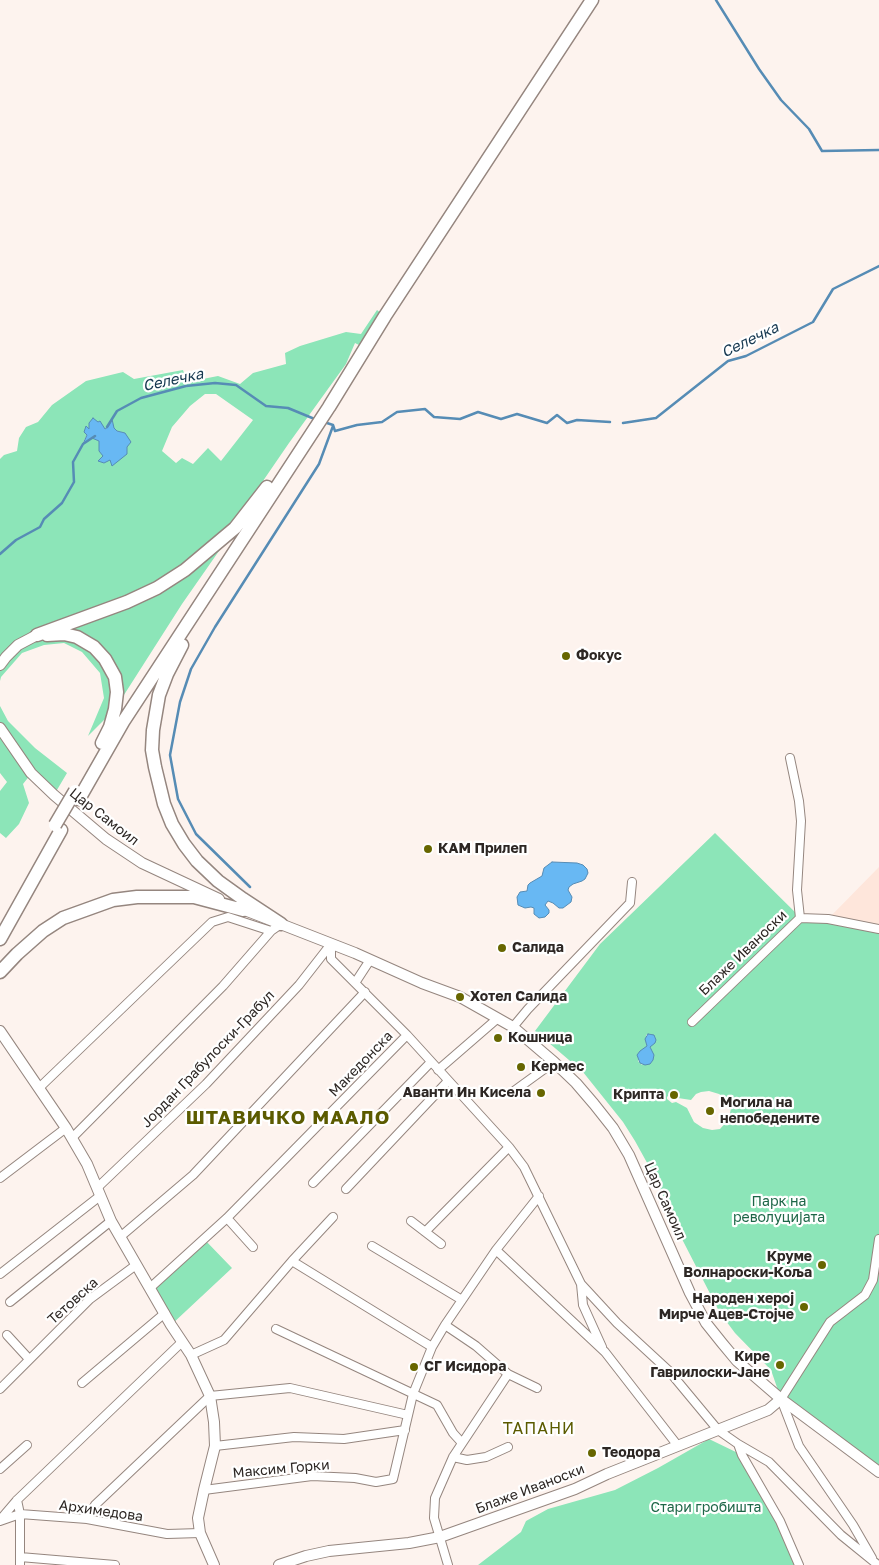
<!DOCTYPE html>
<meta charset="utf-8">
<style>
body{margin:0}
canvas{display:block;background:#fdf3ee}
</style>
<canvas width="879" height="1565"></canvas>
<script>
const g = document.querySelector('canvas').getContext('2d');
g.lineJoin = 'round';
function fill(path, color) { g.fillStyle = color; g.fill(path, 'evenodd'); }
const poly = rows => new Path2D(rows.map(r => 'M' + r).join(''));
function stroke(path, color, width, dash) { g.strokeStyle = color; g.lineWidth = width; g.lineCap = dash ? 'butt' : 'round'; g.setLineDash(dash || []); g.stroke(path); }
function label(font, color, halo, rows, align = 'center') {
  g.font = font + ' "Golos Text",sans-serif'; g.lineWidth = 4.5; g.setLineDash([]); g.textBaseline = 'middle'; g.strokeStyle = halo; g.fillStyle = color; for (const [text, x, y, turn = 0] of rows) {
    g.save(); g.translate(x, y); g.rotate((+turn || 0) * Math.PI / 180); g.textAlign = isNaN(turn) ? turn : align; if (halo) g.strokeText(text, 0, 0); g.fillText(text, 0, 0); g.restore();
  }
}
const industrial = poly([
 [879,867,879,929,828,919]
]);
const green = poly([
 [377,310,385,316,365,348,355,343,346,364,289,443,241,513,235,528,182,604,115,709,88,736,104,698,100,673,82,652,64,643,44,645,22,653,1,677,0,681,0,459,4,455,17,451,19,438,26,427,38,422,52,405,86,381,123,372,134,379,183,370,187,382,218,376,240,384,253,373,286,364,285,353,300,346,346,332,361,334],
 [205,394,216,394,253,420,221,461,208,448,193,464,182,458,176,463,162,451,172,427,190,406],
 [112,420,113,428,117,431,125,433,104,463,99,460,104,456,100,441,92,437,83,443,89,430,105,429],
 [0,706,8,721,35,748,67,773,54,795,31,774,23,784,29,803,19,824,6,838,0,833,0,791,7,782,0,773],
 [715,833,800,917,879,929,879,1472,781,1399,771,1370,735,1333,720,1313,683,1241,656,1179,635,1141,623,1122,583,1072,535,1031,600,944],
 [650,1034,652,1034,650,1047,652,1052,642,1065,638,1061,647,1046,646,1035],
 [709,1091,719,1094,727,1099,730,1103,731,1108,729,1119,720,1129,712,1130,703,1128,694,1122,687,1108,676,1102,672,1103,667,1099,667,1097,671,1093,676,1094,678,1098,691,1100,696,1094,701,1092],
 [204,1239,232,1268,171,1325,151,1287],
 [709,1439,742,1455,799,1565,478,1565,521,1532,526,1521,548,1509,615,1490,658,1468]
]);
const water = poly([
 [93,418,98,422,100,421,105,429,108,427,112,419,114,428,117,431,125,433,131,442,127,447,127,454,112,466,110,460,104,463,98,461,103,456,99,451,99,441,92,438,83,444,87,435,84,432,86,426,89,429,89,423,93,418],
 [552,862,577,863,583,865,587,869,588,873,585,879,582,881,573,884,569,887,568,890,572,897,571,902,563,908,559,908,553,903,548,901,545,905,549,910,549,913,545,917,539,918,534,914,534,908,531,907,525,908,518,905,517,897,520,892,527,891,528,885,530,883,542,876,544,868,552,862],
 [648,1034,654,1035,656,1040,655,1043,650,1047,654,1055,653,1060,650,1064,645,1065,640,1063,637,1055,640,1051,647,1046,645,1039,648,1034]
]);
const stream = poly([
 [716,0,759,69,781,100,809,129,822,151,879,150],
 [324,422,333,425,335,431,357,425,382,422,397,412,425,409,434,417,460,419,478,412,501,419,517,414,547,423,557,415,567,423,577,420,610,422],
 [623,423,656,418,728,361,746,356,813,322,833,289,879,266],
 [107,427,117,411,141,398,186,386,215,383,236,385,266,406,288,408,317,420],
 [0,554,16,540,40,527,44,519,62,503,74,482,73,462,83,444,95,436],
 [250,887,196,834,178,799,170,755,180,702,191,669,215,627,319,464,333,426]
]);
const minor = poly([
 [790,758,799,801,801,821,797,890,800,918],
 [331,944,331,959,407,1035,509,1147,524,1167,581,1284,617,1323,669,1371,718,1430,738,1444,769,1462,841,1535,878,1565],
 [355,983,370,960],
 [692,1022,800,918,828,919,879,929],
 [513,1027,528,1009,630,903,632,882],
 [438,1070,498,1018],
 [40,1087,212,922,228,917,271,931],
 [514,1091,554,1062],
 [72,1138,223,986,271,931,281,924],
 [0,1178,66,1128],
 [313,1183,431,1062],
 [98,1187,206,1084,299,985,331,944],
 [346,1189,448,1081],
 [227,1218,253,1247],
 [411,1221,441,1244],
 [425,1232,509,1147],
 [120,1237,193,1175,365,992],
 [372,1246,462,1300],
 [496,1250,605,1352,678,1446],
 [292,1261,432,1347],
 [0,1274,100,1196],
 [581,1284,583,1305,602,1347],
 [151,1287,227,1218,407,1035],
 [10,1302,111,1221],
 [445,1325,476,1346,508,1374,537,1388],
 [276,1329,437,1405,453,1433,462,1443],
 [7,1335,29,1359],
 [191,1355,224,1340,292,1261,333,1217],
 [82,1383,165,1313],
 [0,1389,90,1299,136,1265],
 [738,1444,742,1455,780,1521,799,1565],
 [215,1446,294,1437,344,1439,405,1430],
 [453,1457,467,1460,486,1457,508,1447],
 [0,1469,27,1445],
 [204,1490,312,1476,355,1478,376,1482,393,1479,413,1394,432,1347,445,1325,496,1250,539,1196],
 [17,1500,20,1514,20,1565],
 [87,1519,95,1505,210,1396,290,1388,408,1415],
 [0,1520,17,1500,182,1342],
 [0,1521,20,1514,87,1519,167,1534,200,1533],
 [20,1557,115,1565],
 [872,1558,853,1525,799,1446,781,1399,830,1322,865,1295,873,1280,879,1239],
 [448,1565,434,1518,435,1498,453,1457,508,1374]
]);
const tertiary = poly([
 [0,665,6,657,18,645,37,635],
 [0,728,31,773,54,795,106,839,142,863,219,899],
 [237,907,355,953,422,983,460,997,513,1027,554,1062,576,1083,594,1104,613,1128,629,1155,690,1293,706,1323,722,1343,737,1361,781,1399,879,1472],
 [0,1031,66,1128,87,1164,111,1221,171,1325,191,1355,210,1396,214,1422,215,1446,204,1490,198,1518,200,1533,214,1565],
 [279,1565,306,1556,329,1551,409,1543,440,1537,575,1489,607,1474,768,1410,781,1399]
]);
const primary = poly([
 [37,635,127,602,157,588,185,570,235,528,267,487],
 [47,635,64,634,77,637,94,647,105,659,115,677,117,692,115,709,110,727,102,743],
 [182,645,167,674,159,695,153,730,152,750,155,767,164,804,172,824,184,844,197,861,218,881,243,899,281,924],
 [79,799,123,722,329,407,385,316,592,0],
 [0,939,61,830],
 [0,972,17,954,43,931,63,918,113,900,137,897,194,897,243,910]
]);
const primaryBridge = poly([
 [55,825,75,791]
]);
const markers = [
 [566,656,5,"#676600"],
 [428,849,5,"#676600"],
 [502,948,5,"#676600"],
 [460,997,5,"#676600"],
 [498,1038,5,"#676600"],
 [521,1067,5,"#676600"],
 [541,1093,5,"#676600"],
 [674,1095,5,"#676600"],
 [710,1111,5,"#676600"],
 [822,1265,5,"#676600"],
 [804,1307,5,"#676600"],
 [780,1365,5,"#676600"],
 [414,1367,5,"#676600"],
 [592,1453,5,"#676600"]
];
const poiNames = [
 ["Фокус",576,656],
 ["КАМ Прилеп",438,849],
 ["Салида",512,948],
 ["Хотел Салида",470,997],
 ["Кошница",508,1038],
 ["Кермес",531,1067],
 ["Аванти Ин Кисела",531,1093,"right"],
 ["Крипта",664,1095,"right"],
 ["Могила на",720,1103],
 ["непобедените",720,1119],
 ["Круме",812,1257,"right"],
 ["Волнароски-Коља",812,1273,"right"],
 ["Народен херој",794,1299,"right"],
 ["Мирче Ацев-Стојче",794,1315,"right"],
 ["Кире",770,1357,"right"],
 ["Гаврилоски-Јане",770,1373,"right"],
 ["СГ Исидора",424,1367],
 ["Теодора",602,1453]
];
const streetNames = [
 ["Цар Самоил",104,817,38],
 ["Блаже Иваноски",743,953,-44],
 ["Јордан Грабулоски-Грабул",208,1059,-46],
 ["Македонска",361,1064,-46],
 ["Цар Самоил",665,1201,66],
 ["Тетовска",73,1301,-42],
 ["Максим Горки",281,1469,-5],
 ["Блаже Иваноски",530,1489,-21],
 ["Архимедова",101,1511,8]
];
const parkNames = [
 ["Парк на",779,1202],
 ["револуцијата",779,1218],
 ["Стари гробишта",706,1508]
];
const waterNames = [
 ["Селечка",750,340,-26],
 ["Селечка",173,380,-12]
];
const quarterNames = [
 ["ТАПАНИ",539,1429]
];
const districtNames = [
 ["ШТАВИЧКО МААЛО",288,1118]
];
fill(industrial, '#fee6db');
fill(green, '#8ce5b8');
fill(water, '#68b8f3');
stroke(water, '#568cb5', 1);
stroke(stream, '#568cb5', 2.5);
stroke(minor, '#95867f', 10);
stroke(tertiary, '#95867f', 12);
stroke(primary, '#95867f', 15);
stroke(minor, '#fff', 8);
stroke(tertiary, '#fff', 10);
stroke(primary, '#fff', 12);
stroke(primaryBridge, '#95867f', 15, []);
stroke(primaryBridge, '#fff', 12);
for (const [x, y, r, color] of markers) { const dot = new Path2D(); dot.arc(x, y, r, 0, 2 * Math.PI); g.fillStyle = color; g.fill(dot); stroke(dot, '#fff', 2); }
label('bold 14px', '#2d2724', '#fff', poiNames, 'left');
label('14px', '#2d2724', '#fff', streetNames);
label('14px', '#1d6647', '#fff', parkNames);
label('italic 15px', '#163850', '#fff', waterNames);
g.letterSpacing = '1px';
label('16px', '#5b5b00', '#fff', quarterNames);
g.letterSpacing = '0px';
g.letterSpacing = '1px';
label('bold 19px', '#5b5b00', '#fff', districtNames);
g.letterSpacing = '0px';
</script>
